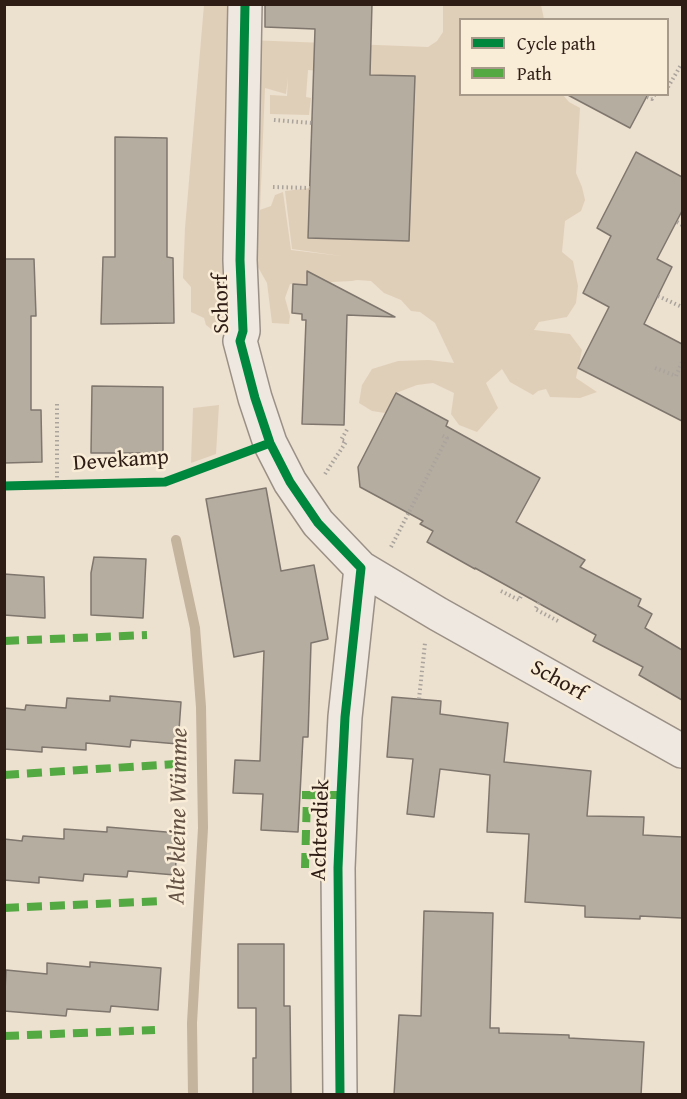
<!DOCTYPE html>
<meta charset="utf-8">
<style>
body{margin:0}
#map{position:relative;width:687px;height:1099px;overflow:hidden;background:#ece0cf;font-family:"Gentium Book Plus",serif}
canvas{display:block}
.frame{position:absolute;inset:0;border:6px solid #2e1d15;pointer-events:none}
.legend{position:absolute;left:459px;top:18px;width:210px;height:78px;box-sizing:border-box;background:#faedd8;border:2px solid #a89a8a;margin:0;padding:8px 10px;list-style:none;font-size:18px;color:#2e1d15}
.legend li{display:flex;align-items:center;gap:12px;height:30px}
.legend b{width:30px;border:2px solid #a89a8a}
</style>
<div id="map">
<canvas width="687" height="1099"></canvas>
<div class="frame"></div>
<ul class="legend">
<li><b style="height:8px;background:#00873e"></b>Cycle path</li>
<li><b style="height:8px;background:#54a942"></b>Path</li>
</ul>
</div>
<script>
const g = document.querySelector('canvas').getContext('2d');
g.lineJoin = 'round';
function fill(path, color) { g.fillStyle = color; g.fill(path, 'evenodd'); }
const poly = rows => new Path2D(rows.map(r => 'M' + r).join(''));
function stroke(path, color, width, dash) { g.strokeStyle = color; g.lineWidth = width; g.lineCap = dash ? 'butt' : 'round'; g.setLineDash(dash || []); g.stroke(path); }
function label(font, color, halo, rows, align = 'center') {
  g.font = font + ' "Gentium Book Plus",serif'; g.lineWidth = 5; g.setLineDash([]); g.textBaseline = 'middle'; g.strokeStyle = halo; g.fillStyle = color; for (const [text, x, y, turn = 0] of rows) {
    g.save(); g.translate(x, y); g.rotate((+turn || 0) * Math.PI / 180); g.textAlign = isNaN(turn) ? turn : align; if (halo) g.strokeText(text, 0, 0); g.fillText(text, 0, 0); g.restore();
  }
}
const green = poly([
 [204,5,240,5,237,324,226,327,221,332,215,332,206,325,204,318,191,312,191,287,183,278,185,228],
 [443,5,541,5,544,19,460,20,460,94,563,95,569,102,580,108,576,173,582,187,585,200,581,211,565,221,562,252,573,261,578,286,576,303,567,317,539,322,534,330,570,334,582,350,576,378,597,392,580,398,550,397,546,389,538,391,533,395,510,382,502,369,486,383,498,408,477,432,459,425,451,414,454,393,433,383,417,385,396,393,385,413,372,411,359,403,362,385,372,369,398,361,429,360,454,363,435,323,420,312,411,311,401,300,384,293,371,281,357,280,352,281,332,282,326,285,290,284,285,298,290,316,289,324,272,323,267,283,250,253,245,215,271,206,275,195,283,192,291,250,341,256,292,249,285,191,310,188,415,76,354,74,308,70,306,97,311,98,309,115,270,114,270,95,287,96,288,78,286,94,265,88,260,210,245,214,248,40,428,47,437,41,443,32],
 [219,405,216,454,191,463,193,408]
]);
const stream = poly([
 [176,540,195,628,201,707,203,828,192,1023,193,1094]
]);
const building = poly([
 [265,4,372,4,370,75,415,76,409,241,308,238,315,29,265,27,265,4],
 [566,94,648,94,630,128,566,94],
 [115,137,167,138,167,257,173,258,174,323,101,324,103,257,115,257,115,137],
 [636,152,682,177,682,211,657,259,672,267,644,324,682,344,682,421,578,368,609,307,583,293,611,236,597,228,636,152],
 [4,259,34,259,36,316,31,316,31,410,41,410,42,462,4,463,4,259],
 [307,271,395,317,347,315,344,425,302,424,306,320,302,320,302,314,292,313,293,284,307,285,307,271],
 [92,386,163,387,163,453,91,453,92,386],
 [396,393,448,421,446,426,540,478,516,522,585,560,580,567,641,599,638,606,652,614,645,628,682,650,682,700,639,675,643,667,593,641,596,635,475,568,475,569,427,542,433,531,420,524,423,521,360,487,358,467,396,393],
 [266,488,281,571,314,565,328,639,311,643,308,737,303,737,298,832,261,830,263,794,233,793,235,760,260,761,264,651,234,657,206,499,266,488],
 [94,557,146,559,143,618,91,615,91,573,94,557],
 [4,574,44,577,45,618,4,615,4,574],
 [110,696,181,702,178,744,131,740,130,747,86,743,86,750,42,747,42,752,4,749,4,708,25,710,26,705,66,708,67,698,110,701,110,696],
 [392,697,441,701,440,714,508,723,504,762,591,771,587,816,644,817,643,835,682,837,682,918,640,916,640,919,585,917,585,906,525,902,529,834,487,832,490,775,440,769,434,817,407,814,413,759,387,757,392,697],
 [107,827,178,833,175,875,128,871,127,877,84,874,83,881,39,877,39,883,4,880,4,839,22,841,23,836,64,839,64,829,107,832,107,827],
 [424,911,493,913,490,1028,499,1028,499,1033,569,1035,569,1038,644,1042,641,1095,394,1095,399,1015,421,1016,424,911],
 [238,944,284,944,284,1006,290,1006,291,1095,253,1095,253,1058,256,1058,256,1008,238,1008,238,944],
 [90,962,161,968,158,1010,111,1006,110,1012,67,1009,66,1016,4,1011,6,970,47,974,47,963,90,967,90,962]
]);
const path = poly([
 [668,87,681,65],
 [647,97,652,99,655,94],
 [274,120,312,123],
 [273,187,310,188],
 [677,222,682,225],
 [658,296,682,307],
 [655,368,676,376,682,362],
 [57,404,57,485],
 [325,474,346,442,341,440,348,428],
 [4,486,165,482,238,455],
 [391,547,447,438,441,435],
 [501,591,519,600,522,594],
 [539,603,535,609,558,621],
 [419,699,425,643]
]);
const minor = poly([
 [245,4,240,260,243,331,240,341,255,398,270,443,290,482,318,523,361,568,438,614,682,751],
 [340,1094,338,868,341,795,345,717,361,568]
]);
const quiet = poly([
 [4,641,147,635],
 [4,775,175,764],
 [302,795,341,795],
 [305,868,307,795],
 [4,908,164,901],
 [4,1036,155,1030]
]);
const cycleway = poly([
 [245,4,240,260,243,331,240,341,255,398,270,443,290,482,318,523,361,568,345,717,341,795,338,868,340,1094],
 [4,486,165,482,270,443]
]);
const streetNames = [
 ["Schorf",222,304,-91],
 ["Devekamp",121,461,-4],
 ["Schorf",558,681,29],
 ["Achterdiek",321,830,-88]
];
const waterNames = [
 ["Alte kleine Wümme",179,816,-89]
];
fill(green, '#e0cfb8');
stroke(stream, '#c4b39d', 10);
fill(building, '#b6ada1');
stroke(building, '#7f766d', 1.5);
stroke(minor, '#9a9086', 36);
stroke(path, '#aaa49d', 4, [1.5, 3]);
stroke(minor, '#efe8e0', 33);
stroke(quiet, '#54a942', 8, [15, 8]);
stroke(cycleway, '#00873e', 9);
label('22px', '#2e1d15', '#faedd8', streetNames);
label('italic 24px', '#635143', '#faedd8', waterNames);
</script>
